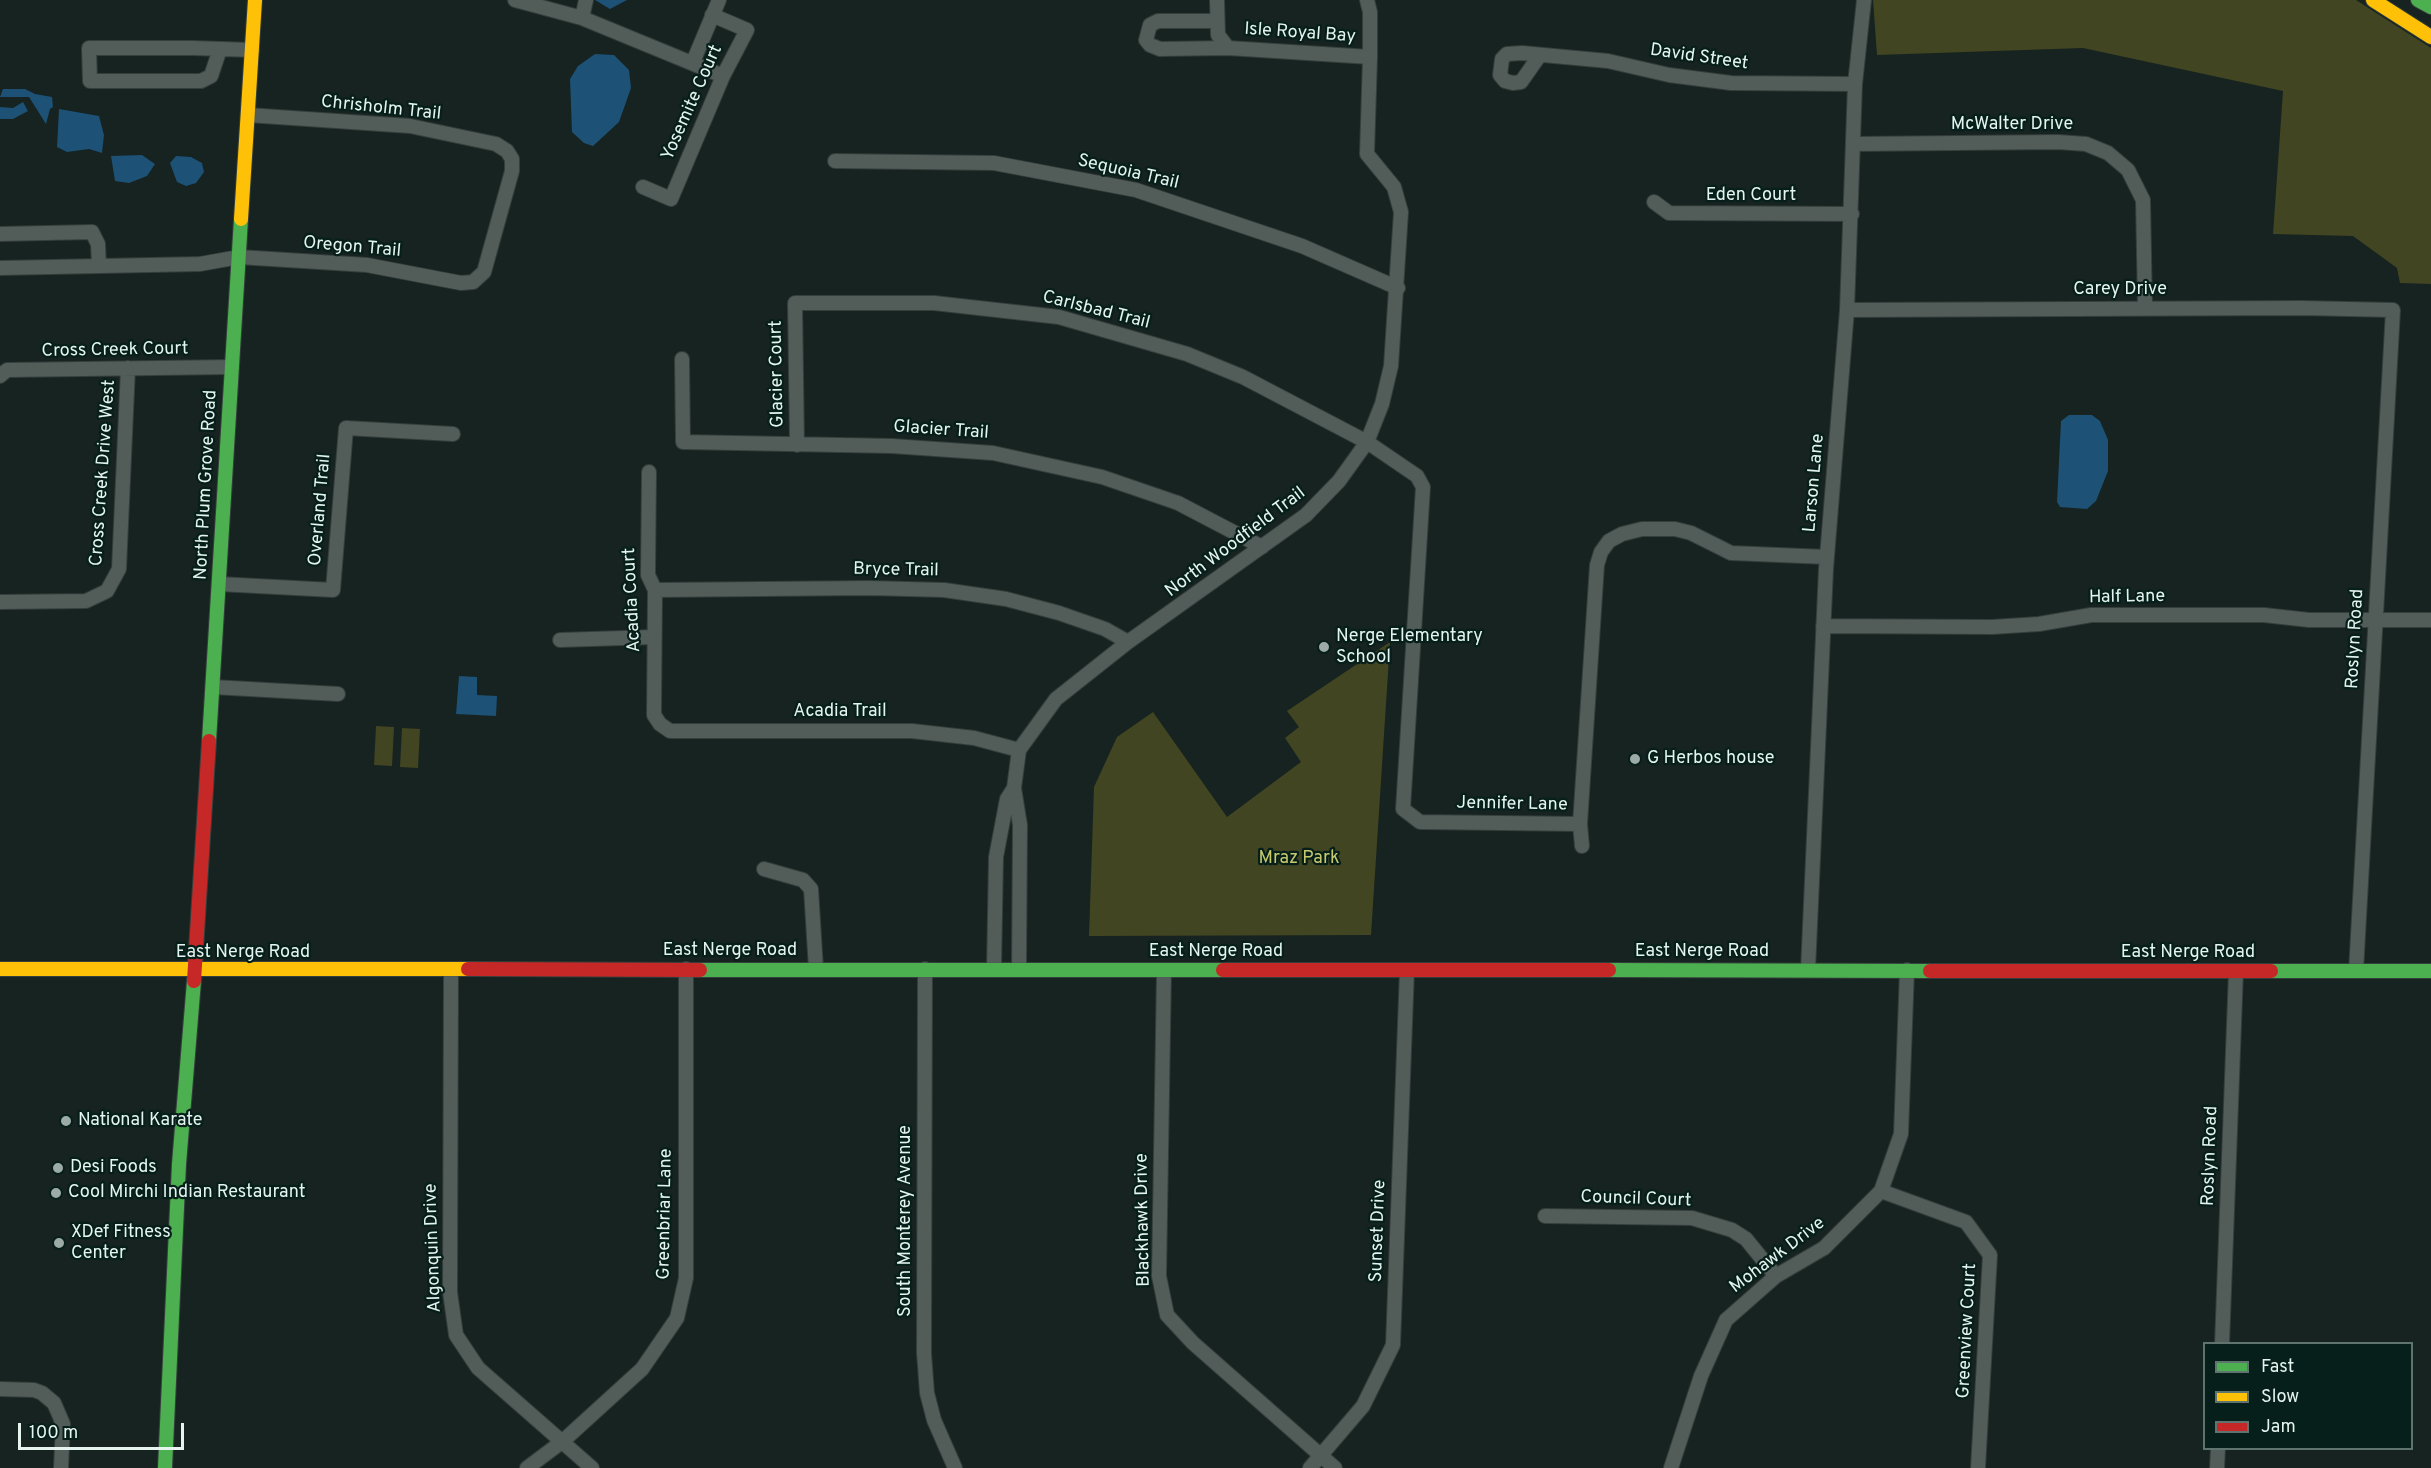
<!DOCTYPE html>
<style>
body{margin:0}
#map{position:relative;width:2431px;height:1468px;overflow:hidden;background:#162320;font-family:Overpass,sans-serif}
canvas{display:block}
.legend{position:absolute;left:2203px;top:1342px;width:210px;height:108px;box-sizing:border-box;background:#061f1a;border:2px solid #5f746f;margin:0;padding:8px 10px;list-style:none;font-size:18px;color:#e5f4ef}
.legend li{display:flex;align-items:center;gap:12px;height:30px}
.legend b{width:30px;border:2px solid #5f746f}
.scale{position:absolute;left:18px;top:1423px;width:166px;height:27px;box-sizing:border-box;border:3px solid #e5f4ef;border-top:0;padding-left:8px;font-size:18px;line-height:21px;white-space:nowrap;color:#e5f4ef;-webkit-text-stroke:4px #061f1a;paint-order:stroke}
</style>
<div id="map">
<canvas width="2431" height="1468"></canvas>
<ul class="legend">
<li><b style="height:8px;background:#4caf50"></b>Fast</li>
<li><b style="height:8px;background:#ffc107"></b>Slow</li>
<li><b style="height:8px;background:#c62828"></b>Jam</li>
</ul>
<div class="scale">100 m</div>
</div>
<script>
const g = document.querySelector('canvas').getContext('2d');
g.lineJoin = 'round';
function fill(path, color) { g.fillStyle = color; g.fill(path, 'evenodd'); }
const poly = rows => new Path2D(rows.map(r => 'M' + r).join(''));
function stroke(path, color, width, dash) { g.strokeStyle = color; g.lineWidth = width; g.lineCap = dash ? 'butt' : 'round'; g.setLineDash(dash || []); g.stroke(path); }
function label(font, color, halo, rows, align = 'center') {
  g.font = font + ' Overpass,sans-serif'; g.lineWidth = 4.5; g.setLineDash([]); g.textBaseline = 'middle'; g.strokeStyle = halo; g.fillStyle = color; for (const [text, x, y, turn = 0] of rows) {
    g.save(); g.translate(x, y); g.rotate((+turn || 0) * Math.PI / 180); g.textAlign = isNaN(turn) ? turn : align; if (halo) g.strokeText(text, 0, 0); g.fillText(text, 0, 0); g.restore();
  }
}
const green = poly([
 [1873,0,2356,0,2431,48,2431,284,2400,283,2397,268,2353,236,2273,234,2283,91,2083,48,1877,55],
 [1390,642,1371,935,1089,936,1094,787,1117,737,1153,712,1227,817,1301,762,1285,738,1299,727,1287,711],
 [376,726,394,727,392,766,374,765],
 [402,728,420,729,418,768,400,767]
]);
const water = poly([
 [595,0,627,0,610,9],
 [595,54,614,55,629,70,631,88,619,122,593,146,584,143,572,132,570,79,578,66],
 [3,89,25,89,35,94,52,97,53,107,50,109,46,124,29,97,0,97],
 [23,102,28,111,13,119,0,119,0,107,13,108],
 [59,109,99,116,104,135,102,153,89,149,67,152,57,147],
 [142,155,155,164,147,176,129,183,115,181,111,156],
 [176,156,191,157,202,163,204,172,196,183,186,186,177,182,170,163],
 [2069,415,2092,415,2100,421,2108,440,2108,471,2096,501,2087,509,2060,507,2057,502,2061,421],
 [459,676,477,677,477,695,497,696,496,716,456,714]
]);
const street = poly([
 [515,0,582,18,723,76],
 [1217,0,1218,35,1228,48],
 [582,18,586,0],
 [1217,21,1158,21,1150,25,1146,40,1150,45,1160,49,1228,48,1370,57],
 [220,49,211,76,201,81,90,81,89,48,193,48,252,50],
 [1540,55,1521,82,1513,83,1505,81,1500,75,1502,59,1507,54,1522,53,1608,61,1669,75,1731,83,1855,84],
 [693,62,719,0],
 [1854,144,2058,142,2086,144,2108,153,2128,170,2143,200,2145,308],
 [835,161,994,163,1136,190,1302,246,1398,288],
 [643,187,671,199,723,76,747,30,712,15],
 [1654,202,1669,213,1852,214],
 [0,234,92,232,98,244,99,266],
 [0,268,200,264,239,257,367,265,461,283,473,282,484,272,512,171,512,159,507,151,496,144,410,126,248,115],
 [1847,310,2302,308,2393,310,2356,971],
 [682,359,683,442,892,446,993,453,1102,477,1178,503,1262,547],
 [0,376,7,370,232,367],
 [797,445,795,303,934,303,1059,317,1187,354,1243,377,1367,442,1417,476,1423,487,1403,809,1420,822,1580,824,1597,565,1601,552,1609,541,1622,534,1642,529,1675,529,1691,533,1731,553,1827,557],
 [649,472,648,575,655,590,654,715,660,724,670,731,912,731,974,738,1019,750],
 [219,584,333,590,346,428,453,434],
 [655,590,869,588,944,590,1006,599,1059,613,1105,629,1128,642],
 [0,602,86,601,107,591,119,569,128,368],
 [1823,626,1992,627,2039,624,2091,615,2264,615,2309,620,2431,620],
 [560,640,654,637],
 [213,687,338,694],
 [1014,788,1019,750,1056,699,1128,642,1306,515,1339,481,1367,442,1382,404,1391,366,1401,212,1394,187,1367,154,1370,57,1370,12,1367,0],
 [1580,824,1582,846],
 [764,869,803,880,811,889,816,969],
 [451,969,450,1292,456,1335,478,1368,592,1468],
 [925,969,924,1353,927,1393,934,1420,955,1468],
 [994,969,996,857,1007,799,1014,788,1020,825,1019,969],
 [1164,970,1159,1276,1167,1315,1193,1343,1335,1468],
 [1808,970,1826,569,1847,310,1855,84,1864,0],
 [1881,1191,1966,1222,1990,1255,1978,1468],
 [1545,1216,1692,1218,1732,1230,1746,1239,1776,1276],
 [2222,1344,2236,971],
 [0,1389,34,1390,42,1393,54,1403,63,1424,61,1468],
 [527,1468,563,1441,642,1369,677,1318,686,1278,686,969],
 [1310,1468,1363,1406,1393,1345,1407,970],
 [1671,1468,1701,1376,1726,1320,1776,1276,1824,1248,1881,1191,1901,1134,1907,970],
 [2217,1468,2218,1448]
]);
const fast = poly([
 [2418,0,2431,7],
 [209,741,241,219],
 [700,970,1223,970],
 [1609,970,1930,971],
 [2271,971,2431,971],
 [165,1468,179,1164,194,981]
]);
const slow = poly([
 [2373,0,2431,37],
 [241,219,255,0],
 [0,969,468,969]
]);
const jam = poly([
 [468,969,700,970],
 [1223,970,1609,970],
 [1930,971,2271,971],
 [194,981,209,741]
]);
const markers = [
 [1324,647,6,"#9daba7"],
 [1635,759,6,"#9daba7"],
 [66,1121,6,"#9daba7"],
 [58,1168,6,"#9daba7"],
 [56,1193,6,"#9daba7"],
 [59,1243,6,"#9daba7"]
];
const streetNames = [
 ["Isle Royal Bay",1300,34,4],
 ["David Street",1699,58,8],
 ["Yosemite Court",693,103,-66],
 ["Chrisholm Trail",381,109,6],
 ["McWalter Drive",2012,125],
 ["Sequoia Trail",1128,173,13],
 ["Eden Court",1751,196],
 ["Oregon Trail",352,248,5],
 ["Carey Drive",2120,290],
 ["Carlsbad Trail",1096,311,14],
 ["Cross Creek Court",115,351,-1],
 ["Glacier Court",778,374,-91],
 ["Glacier Trail",941,431,4],
 ["Cross Creek Drive West",104,473,-86],
 ["Larson Lane",1815,483,-85],
 ["North Plum Grove Road",207,485,-87],
 ["Overland Trail",321,510,-85],
 ["North Woodfield Trail",1236,543,-37],
 ["Bryce Trail",896,571,1],
 ["Half Lane",2127,598,-1],
 ["Acadia Court",633,600,-93],
 ["Roslyn Road",2356,639,-87],
 ["Acadia Trail",840,712],
 ["Jennifer Lane",1512,805,1],
 ["East Nerge Road",730,951],
 ["East Nerge Road",1216,952],
 ["East Nerge Road",1702,952],
 ["East Nerge Road",243,953],
 ["East Nerge Road",2188,953],
 ["Roslyn Road",2211,1156,-88],
 ["Council Court",1636,1200,2],
 ["Greenbriar Lane",666,1214,-89],
 ["Blackhawk Drive",1144,1220,-91],
 ["South Monterey Avenue",906,1221,-90],
 ["Sunset Drive",1379,1231,-88],
 ["Algonquin Drive",434,1248,-92],
 ["Mohawk Drive",1778,1256,-37],
 ["Greenview Court",1968,1331,-87]
];
const poiNames = [
 ["Nerge Elementary",1336,637],
 ["School",1336,658],
 ["G Herbos house",1647,759],
 ["National Karate",78,1121],
 ["Desi Foods",70,1168],
 ["Cool Mirchi Indian Restaurant",68,1193],
 ["XDef Fitness",71,1233],
 ["Center",71,1254]
];
const parkNames = [
 ["Mraz Park",1299,859]
];
fill(green, '#424521');
fill(water, '#1d5176');
stroke(street, '#343e3b', 16);
stroke(fast, '#343e3b', 16);
stroke(slow, '#343e3b', 16);
stroke(jam, '#343e3b', 16);
stroke(street, '#525c59', 14);
stroke(fast, '#4caf50', 14);
stroke(slow, '#ffc107', 14);
stroke(jam, '#c62828', 14);
for (const [x, y, r, color] of markers) { const dot = new Path2D(); dot.arc(x, y, r, 0, 2 * Math.PI); g.fillStyle = color; g.fill(dot); stroke(dot, '#061f1a', 2); }
label('18px', '#e5f4ef', '#061f1a', streetNames);
label('18px', '#e5f4ef', '#061f1a', poiNames, 'left');
label('18px', '#c8ca6c', '#061f1a', parkNames);
</script>
